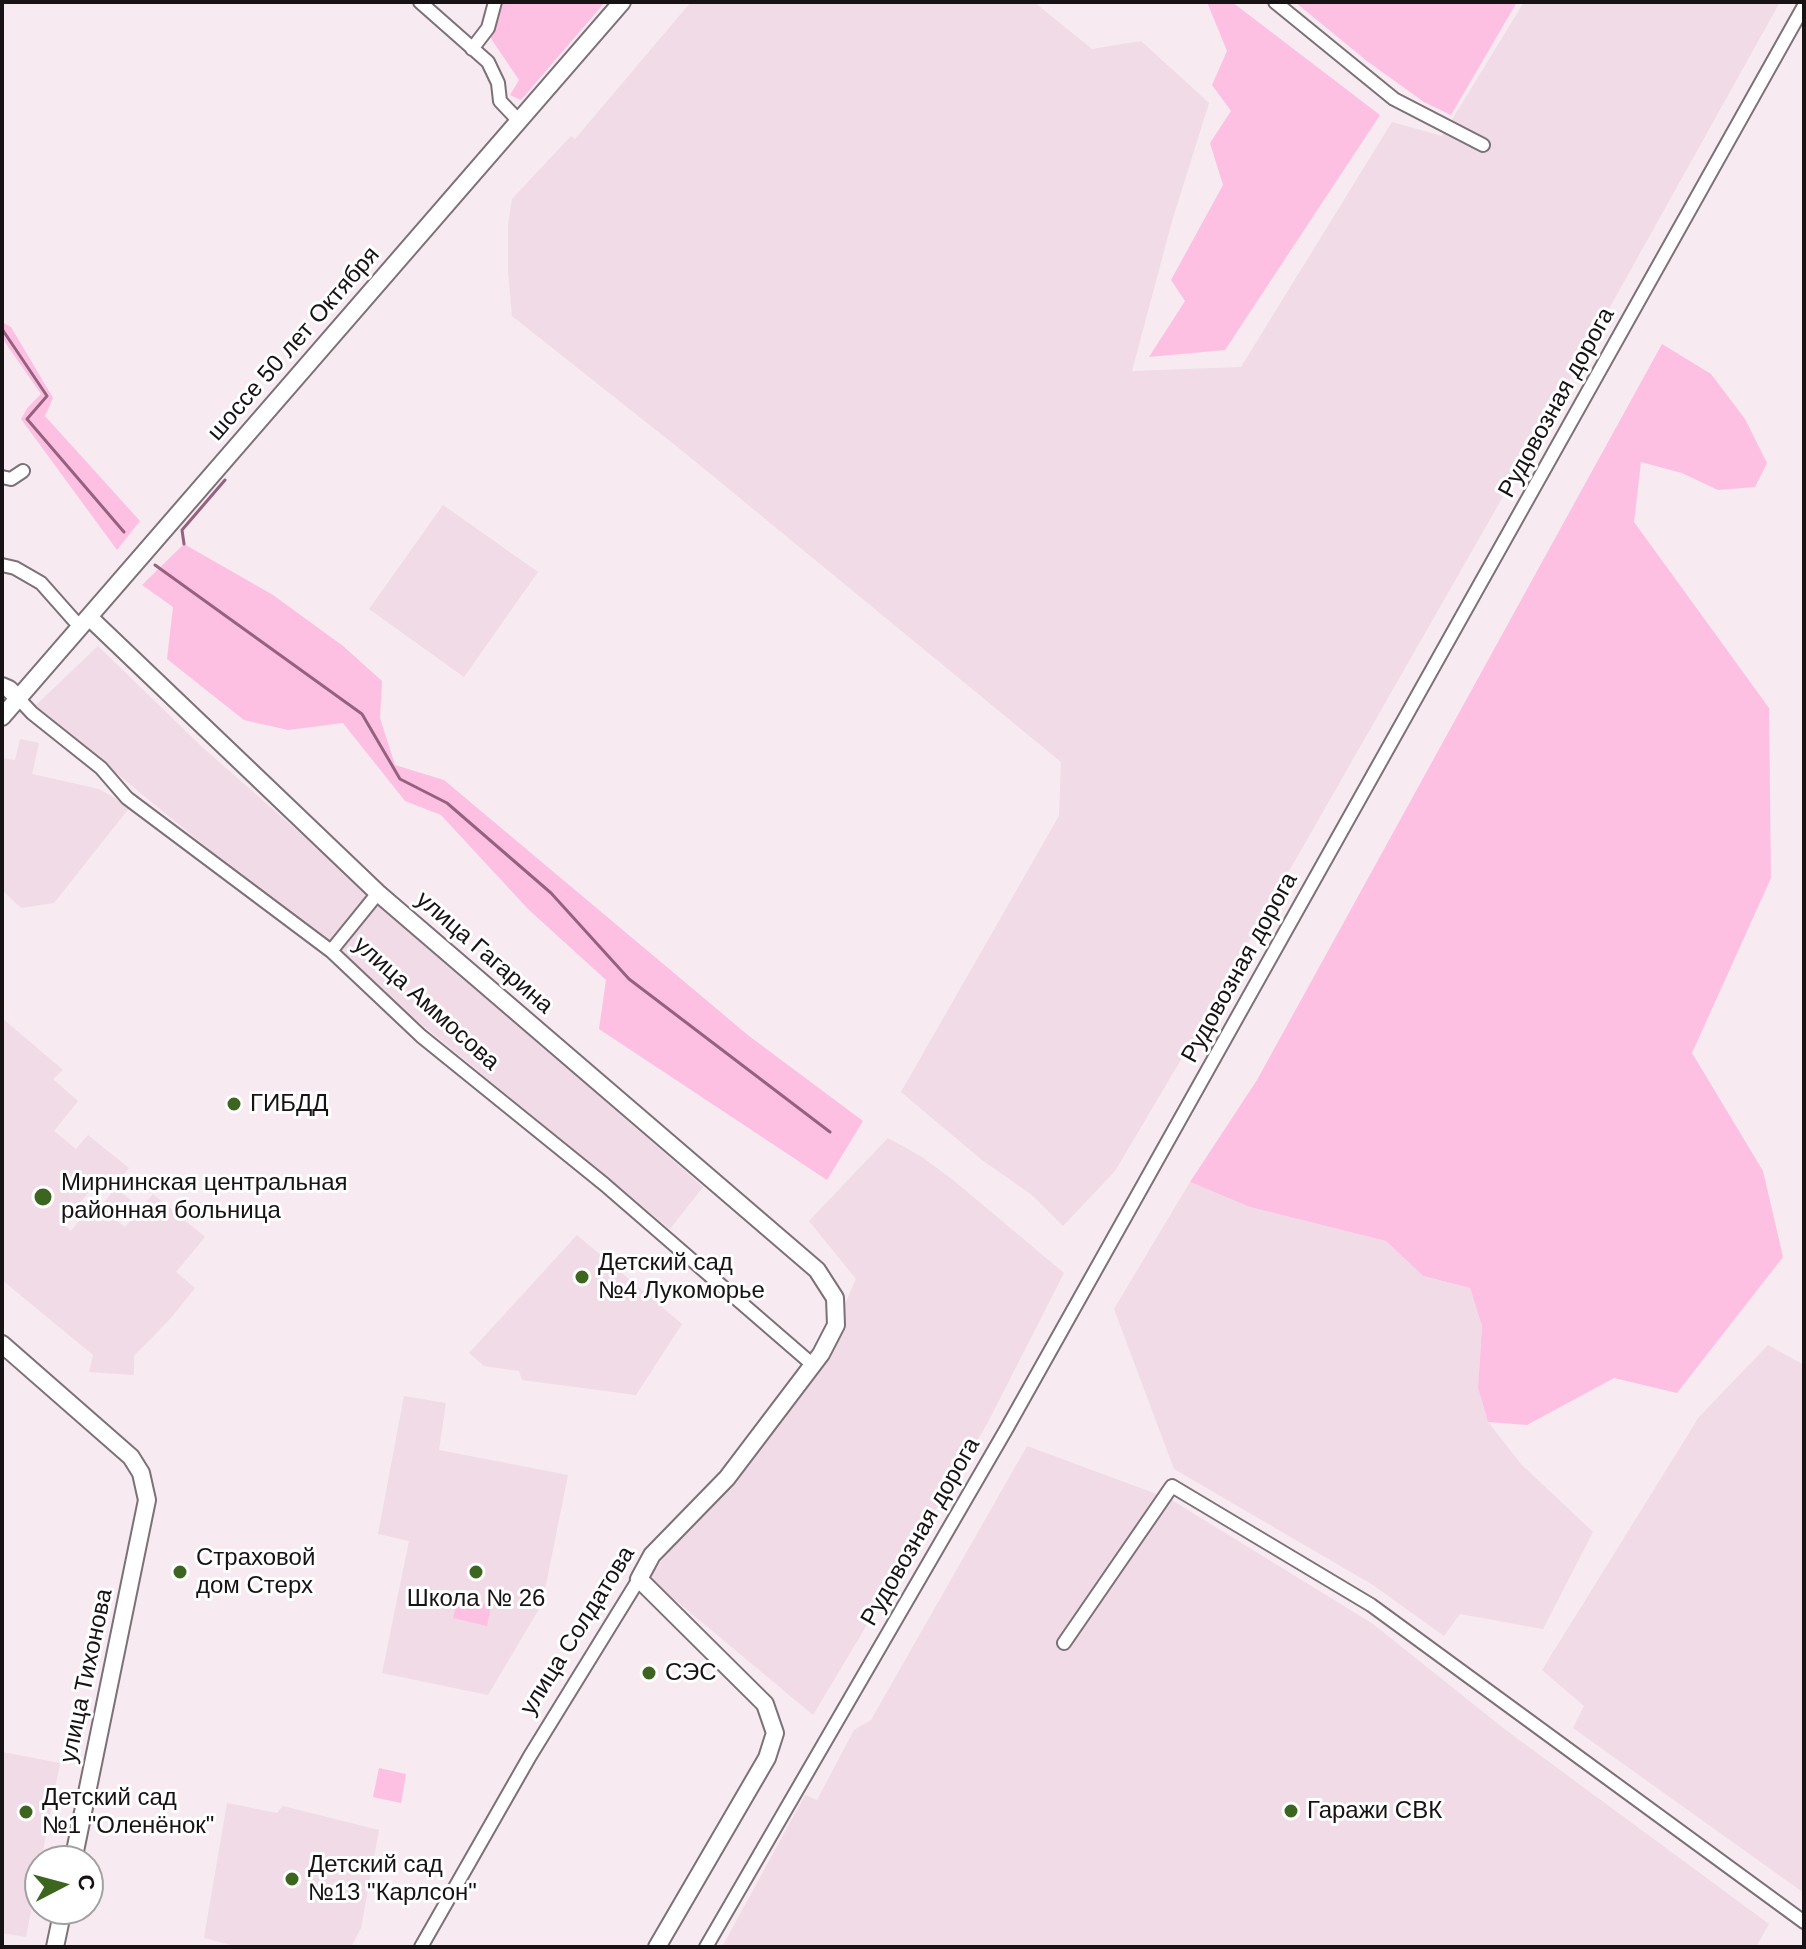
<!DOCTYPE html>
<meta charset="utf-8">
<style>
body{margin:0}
#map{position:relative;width:1806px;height:1949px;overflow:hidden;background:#f7eaf0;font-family:Arial,sans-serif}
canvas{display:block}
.frame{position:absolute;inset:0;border:4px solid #171315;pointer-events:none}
.north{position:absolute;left:24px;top:1845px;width:80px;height:80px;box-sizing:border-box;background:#fff;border:2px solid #a2a1a1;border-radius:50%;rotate:84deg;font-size:22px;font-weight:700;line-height:32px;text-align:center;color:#171315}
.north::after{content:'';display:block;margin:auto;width:28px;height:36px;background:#3c6520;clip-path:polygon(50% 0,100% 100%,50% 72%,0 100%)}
</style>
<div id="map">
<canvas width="1806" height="1949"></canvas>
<div class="frame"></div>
<div class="north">С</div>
</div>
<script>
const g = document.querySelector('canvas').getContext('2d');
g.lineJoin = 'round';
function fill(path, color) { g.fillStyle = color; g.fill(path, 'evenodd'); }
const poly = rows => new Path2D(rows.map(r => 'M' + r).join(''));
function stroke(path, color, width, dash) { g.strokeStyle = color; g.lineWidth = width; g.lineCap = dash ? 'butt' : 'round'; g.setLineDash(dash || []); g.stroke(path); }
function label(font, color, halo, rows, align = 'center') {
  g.font = font + ' Arial,sans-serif'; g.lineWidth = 6; g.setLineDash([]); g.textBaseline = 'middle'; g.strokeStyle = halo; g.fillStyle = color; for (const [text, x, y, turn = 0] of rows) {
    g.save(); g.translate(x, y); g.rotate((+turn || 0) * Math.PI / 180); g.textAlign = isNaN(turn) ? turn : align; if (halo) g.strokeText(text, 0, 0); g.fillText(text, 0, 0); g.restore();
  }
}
const built = poly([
 [691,2,1034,2,1092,49,1141,41,1209,103,1172,221,1132,371,1241,367,1392,122,1442,136,1524,2,1780,2,1557,402,1192,1041,1115,1171,1063,1226,1032,1195,982,1160,901,1092,1059,816,1061,762,685,453,512,316,508,271,508,225,512,199,571,136,575,139],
 [443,505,538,572,464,677,369,609],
 [98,646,202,747,703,1187,670,1229,35,706],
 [20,739,39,743,32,774,99,789,130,807,54,903,21,908,2,890,2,758,15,760],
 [2,1018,63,1070,53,1079,78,1101,54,1131,76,1149,88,1135,129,1168,113,1187,100,1178,63,1224,71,1231,92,1205,99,1209,117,1186,120,1188,122,1185,126,1188,122,1193,131,1200,116,1220,125,1227,153,1194,205,1237,176,1272,195,1288,170,1319,134,1356,134,1375,89,1372,93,1355,2,1280],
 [888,1138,922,1157,953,1180,1064,1273,987,1424,813,1715,649,1578,692,1520,785,1416,838,1335,845,1304,856,1279,809,1221],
 [1190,1182,1250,1207,1386,1241,1423,1276,1470,1288,1482,1326,1478,1388,1488,1422,1521,1464,1593,1532,1543,1629,1460,1614,1444,1636,1373,1585,1174,1469,1114,1309],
 [577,1235,682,1324,636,1395,522,1380,519,1371,484,1366,469,1353],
 [1768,1345,1804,1365,1804,1893,1573,1728,1584,1706,1542,1670,1699,1417],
 [404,1396,446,1403,439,1450,568,1475,542,1604,488,1695,382,1673,409,1541,378,1534],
 [1027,1446,1170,1499,1373,1624,1503,1728,1769,1924,1756,1947,722,1947,805,1795,817,1800,854,1730,871,1720],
 [2,1752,60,1763,26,1937,2,1933],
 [227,1803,277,1813,283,1806,379,1830,361,1928,351,1947,239,1947,204,1938]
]);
const green = poly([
 [500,2,605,2,521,100,510,95,519,80,490,37,499,12],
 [1207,2,1232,2,1380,115,1225,350,1149,357,1185,301,1171,280,1223,185,1210,143,1231,111,1212,85,1227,51],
 [1295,2,1517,2,1451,115,1424,102,1367,61],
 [2,322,11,327,53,398,45,416,140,521,117,550,21,419,28,407,41,394,2,338],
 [1662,344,1711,374,1745,419,1767,463,1755,487,1718,490,1682,473,1641,462,1634,522,1769,708,1771,878,1692,1053,1763,1171,1783,1257,1677,1393,1614,1378,1527,1425,1488,1422,1478,1388,1482,1326,1470,1288,1423,1276,1386,1241,1250,1207,1190,1182,1257,1080],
 [184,544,273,595,343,646,382,681,380,718,395,765,444,780,749,1036,863,1121,827,1180,599,1029,606,980,528,909,441,815,405,801,343,723,288,730,244,720,167,659,173,607,142,585],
 [458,1598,491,1606,487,1626,453,1618],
 [379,1768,406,1774,401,1803,373,1797]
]);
const stream = poly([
 [2,329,47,396,27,419,124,532],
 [184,544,182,530,225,480],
 [155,565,362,714,400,779,447,803,551,893,629,979,830,1132]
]);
const street = poly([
 [420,2,488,62,498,83,500,101,519,121],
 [1275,2,1394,99,1483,145],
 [472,49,488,28,495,2],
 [2,477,11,479,23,471],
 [2,565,15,568,41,583,80,627],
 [18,698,32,713,101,768,127,798,331,951,421,1036,604,1184,813,1365],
 [331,951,378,893],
 [1064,1643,1172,1486,1371,1605,1804,1922],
 [421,1947,530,1756,639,1579],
 [706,1947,1007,1428,1804,6]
]);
const secondary = poly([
 [89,617,378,893,817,1270,835,1298,836,1325,821,1354,727,1478,652,1555,639,1579,765,1704,775,1733,767,1758,657,1947],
 [2,686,9,689,18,698],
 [2,717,622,2],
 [2,1344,131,1457,141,1473,147,1500,73,1861],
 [55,1947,63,1909]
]);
const markers = [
 [234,1104,8,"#3c6520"],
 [43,1197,10,"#3c6520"],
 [582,1277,8,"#3c6520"],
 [180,1572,8,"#3c6520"],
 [476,1572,8,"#3c6520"],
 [649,1673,8,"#3c6520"],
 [1291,1811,8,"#3c6520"],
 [26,1812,8,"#3c6520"],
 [292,1879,8,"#3c6520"]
];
const streetNames = [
 ["шоссе 50 лет Октября",294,344,-49],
 ["Рудовозная дорога",1557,403,-61],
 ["улица Гагарина",484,953,41],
 ["Рудовозная дорога",1240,968,-61],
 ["улица Аммосова",426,1004,42],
 ["Рудовозная дорога",921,1532,-60],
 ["улица Солдатова",578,1631,-58],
 ["улица Тихонова",87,1676,-78]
];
const poiNames = [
 ["ГИБДД",250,1104],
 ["Мирнинская центральная",61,1183],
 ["районная больница",61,1211],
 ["Детский сад",598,1263],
 ["№4 Лукоморье",598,1291],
 ["Страховой",196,1558],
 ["дом Стерх",196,1586],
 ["Школа № 26",476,1599,"center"],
 ["СЭС",665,1673],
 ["Детский сад",42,1798],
 ["№1 \"Оленёнок\"",42,1826],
 ["Гаражи СВК",1307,1811],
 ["Детский сад",308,1865],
 ["№13 \"Карлсон\"",308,1893]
];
fill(built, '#f0dbe6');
fill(green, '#fdc0e2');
stroke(stream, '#96617f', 3);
stroke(street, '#7c7177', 16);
stroke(secondary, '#7c7177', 20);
stroke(street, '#fff', 12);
stroke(secondary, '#fff', 16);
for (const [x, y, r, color] of markers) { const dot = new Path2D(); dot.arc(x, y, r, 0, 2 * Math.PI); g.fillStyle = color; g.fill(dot); stroke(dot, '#fff', 3); }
label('24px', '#171315', '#fff', streetNames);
label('24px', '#171315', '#fff', poiNames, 'left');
</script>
